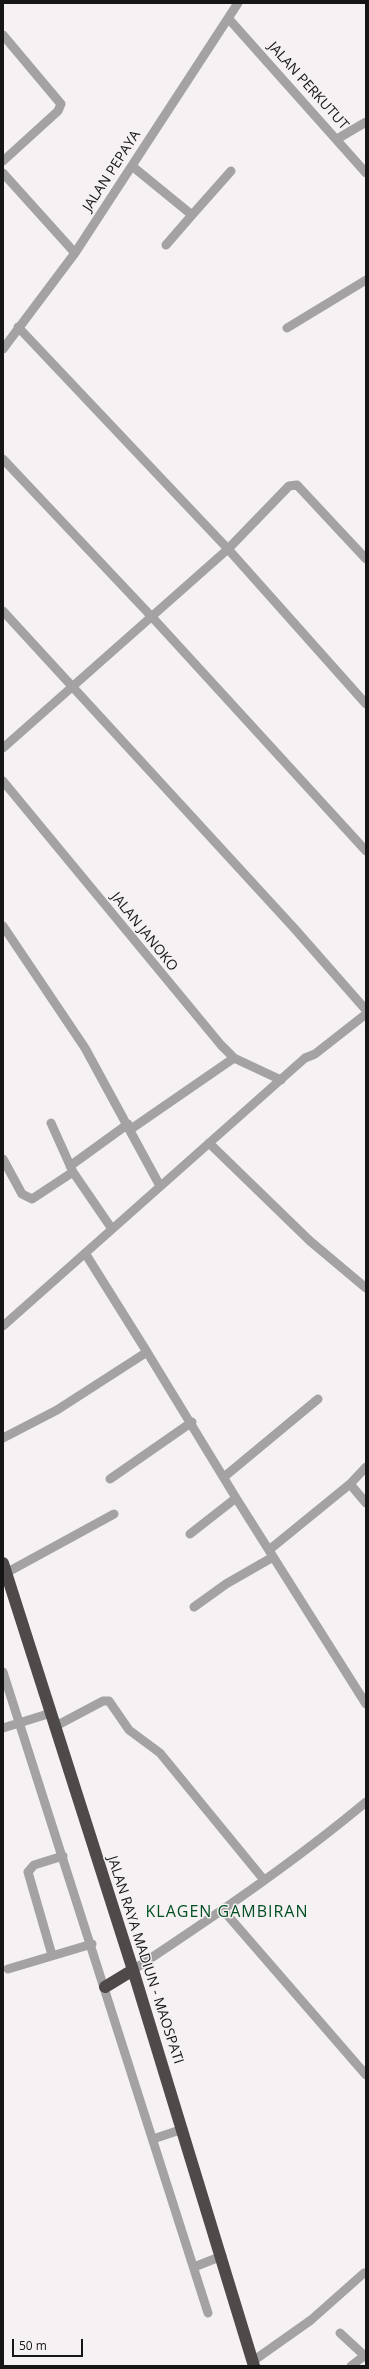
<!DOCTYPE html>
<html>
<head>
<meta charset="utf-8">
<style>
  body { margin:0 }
  #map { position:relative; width:369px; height:2369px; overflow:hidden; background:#f6f1f2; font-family:"Open Sans",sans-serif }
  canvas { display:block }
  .frame { position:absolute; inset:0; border:4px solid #171616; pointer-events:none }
  .scale { position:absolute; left:12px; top:2339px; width:71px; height:18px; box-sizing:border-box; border:2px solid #171616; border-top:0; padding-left:5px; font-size:12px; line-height:14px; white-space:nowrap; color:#171616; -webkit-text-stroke:3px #f6f1f2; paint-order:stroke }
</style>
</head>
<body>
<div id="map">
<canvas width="369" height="2369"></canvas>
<div class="frame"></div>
<div class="scale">50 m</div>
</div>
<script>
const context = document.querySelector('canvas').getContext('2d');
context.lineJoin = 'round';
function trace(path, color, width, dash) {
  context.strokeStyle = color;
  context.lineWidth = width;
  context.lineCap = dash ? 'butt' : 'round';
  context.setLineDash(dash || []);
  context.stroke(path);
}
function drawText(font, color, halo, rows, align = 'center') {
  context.font = font + ' "Open Sans",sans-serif';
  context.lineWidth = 3;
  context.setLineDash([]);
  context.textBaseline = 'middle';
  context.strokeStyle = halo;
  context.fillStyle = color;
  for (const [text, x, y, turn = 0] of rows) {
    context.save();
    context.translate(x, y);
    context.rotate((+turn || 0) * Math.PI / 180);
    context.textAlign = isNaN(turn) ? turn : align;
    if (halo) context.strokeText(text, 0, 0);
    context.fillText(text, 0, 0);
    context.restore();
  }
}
const street = new Path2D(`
  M228 18 366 173
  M3 35 61 104 58 111 3 161
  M337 139 366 122
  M132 166 192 215 231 171
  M3 173 75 253
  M166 245 192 215
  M18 327 228 549 366 704
  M287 328 366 280
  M3 349 75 253 238 3
  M3 459 152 617 366 851
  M3 611 294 928 366 1010
  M3 748 228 549 289 486 297 485 366 559
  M3 781 221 1045 234 1058 281 1080
  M3 926 85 1048 160 1186
  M131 1129 234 1058
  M209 1143 310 1241 366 1288
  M3 1159 22 1194 32 1199 73 1172 51 1123
  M70 1166 128 1124
  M73 1172 112 1229
  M85 1253 147 1352
  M3 1326 305 1058 315 1054 366 1014
  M3 1438 57 1410 147 1352 236 1498 366 1704
  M224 1477 318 1399
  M110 1479 192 1422
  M350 1484 366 1503
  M190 1534 236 1498
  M269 1550 350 1484 366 1467
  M6 1573 114 1514
  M194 1607 226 1584 273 1557
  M3 1672 208 2313
  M54 1727 103 1701H109L129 1730 160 1753 264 1880
  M3 1728 51 1713
  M223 1910 366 2075
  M52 1955 28 1872 34 1865 63 1856
  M8 1969 92 1944
  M133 1970C213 1917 293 1863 366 1802
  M153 2139 183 2129
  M194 2267 222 2256
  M340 2333 366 2357
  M253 2361 311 2320 364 2273H366
  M351 2366 364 2356`);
const highway = new Path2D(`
  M3 1563 133 1970 254 2366
  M105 1987 133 1970`);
const streetNames = [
  ["JALAN PERKUTUT",308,86,48],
  ["JALAN PEPAYA",112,171,-57],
  ["JALAN JANOKO",144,932,51],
  ["JALAN RAYA MADIUN - MAOSPATI",145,1960,72]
];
const quarterNames = [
  ["KLAGEN GAMBIRAN",227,1912]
];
trace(street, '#a4a2a2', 9);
trace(highway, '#4e4a4a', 12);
drawText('14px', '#171616', '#f6f1f2', streetNames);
context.letterSpacing = '1px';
drawText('16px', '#004f23', '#f6f1f2', quarterNames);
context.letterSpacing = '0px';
</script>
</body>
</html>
